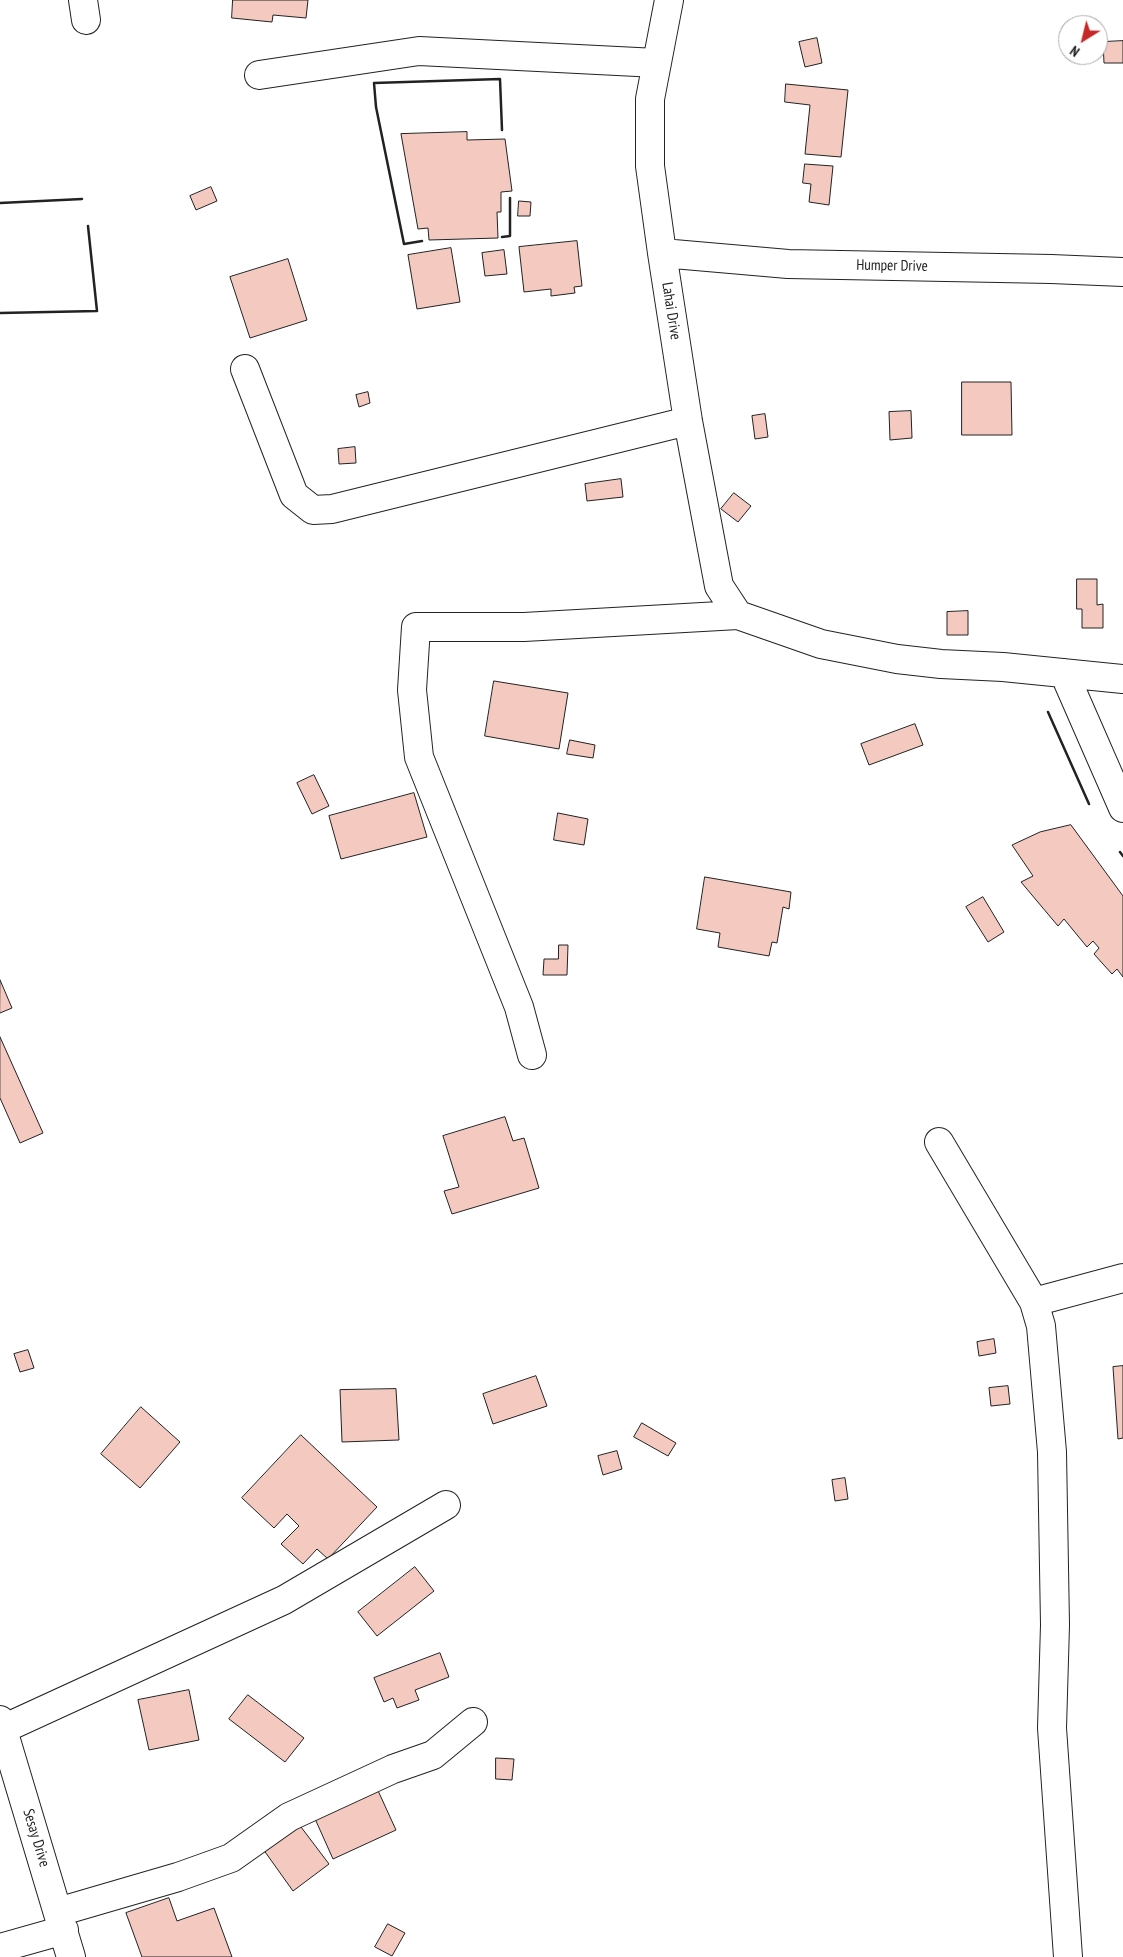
<!DOCTYPE html>
<html>
<head>
<meta charset="utf-8">
<style>
  body { margin:0 }
  #map { position:relative; width:1123px; height:1957px; overflow:hidden; background:#fff; font-family:"PT Sans Narrow",sans-serif }
  canvas { display:block }
  .north { position:absolute; left:1058px; top:15px; width:50px; height:50px; box-sizing:border-box; background:#fff; border:1px solid #a7a7a7; border-radius:50%; rotate:216deg; font-size:14px; font-weight:700; line-height:20px; text-align:center; color:#222 }
  .north::after { content:''; display:block; margin:auto; width:18px; height:22px; background:#c62828; clip-path:polygon(50% 0,100% 100%,50% 72%,0 100%) }
</style>
</head>
<body>
<div id="map">
<canvas width="1123" height="1957"></canvas>
<div class="north">N</div>
</div>
<script>
const context = document.querySelector('canvas').getContext('2d');
context.lineJoin = 'round';
function paint(path, color) {
  context.fillStyle = color;
  context.fill(path, 'evenodd');
}
function trace(path, color, width, dash) {
  context.strokeStyle = color;
  context.lineWidth = width;
  context.lineCap = dash ? 'butt' : 'round';
  context.setLineDash(dash || []);
  context.stroke(path);
}
function drawText(font, color, halo, rows, align = 'center') {
  context.font = font + ' "PT Sans Narrow",sans-serif';
  context.lineWidth = 4;
  context.setLineDash([]);
  context.textBaseline = 'middle';
  context.strokeStyle = halo;
  context.fillStyle = color;
  for (const [text, x, y, turn = 0] of rows) {
    context.save();
    context.translate(x, y);
    context.rotate((+turn || 0) * Math.PI / 180);
    context.textAlign = isNaN(turn) ? turn : align;
    if (halo) context.strokeText(text, 0, 0);
    context.fillText(text, 0, 0);
    context.restore();
  }
}
const building = new Path2D(`
  M233 0H308L306 18 273 15 272 22 232 18Z
  M817 38 822 63 805 67 799 42Z
  M1123 41V63H1104L1103 42Z
  M786 84 848 90 841 157 805 154 810 105 785 102Z
  M467 132V140L505 139 512 191 501 192V212H497L498 238 429 240 428 228 418 229 401 134Z
  M805 164 833 166 829 205 809 202 811 184 803 183Z
  M211 187 217 201 196 210 190 196Z
  M519 201 531 202 530 216H518Z
  M577 241 582 286 574 287 575 293 551 296V289L524 292 519 247Z
  M451 248 460 302 417 309 408 255Z
  M504 250 507 274 485 276 482 253Z
  M288 259 307 320 250 338 230 277Z
  M962 382H1011L1012 435H962Z
  M368 392 370 403 359 407 356 395Z
  M911 411 912 438 890 440 889 412Z
  M765 414 768 437 755 439 752 416Z
  M355 447 356 463 339 464 338 449Z
  M621 479 623 497 587 501 585 484Z
  M734 493 751 506 738 522 721 509Z
  M1077 579H1097V605L1103 604V628H1082V609H1077Z
  M968 611V635H947V612Z
  M494 681 568 693 559 749 485 736Z
  M915 724 923 745 869 765 861 744Z
  M570 740 595 745 593 758 567 754Z
  M314 775 329 806 312 814 297 783Z
  M414 793 427 837 341 859 329 816Z
  M558 813 588 819 584 845 554 840Z
  M1071 825 1123 896V977L1117 969 1112 974 1094 954 1099 948 1093 941 1087 947 1064 919 1058 926 1021 882 1033 876 1012 845 1040 832Z
  M705 877 791 892 789 909 783 907 777 943 772 942 769 956 718 947 720 933 697 929Z
  M983 897 1004 932 988 942 966 907Z
  M559 945H568L567 975H543L544 959H558Z
  M0 980 12 1008 0 1013Z
  M0 1037 43 1133 20 1143 0 1098Z
  M505 1117 513 1141 524 1138 539 1188 452 1214 444 1191 459 1187 443 1136Z
  M994 1339 996 1353 979 1356 977 1342Z
  M28 1350 34 1368 20 1372 14 1354Z
  M1123 1366V1438L1118 1439 1113 1367Z
  M536 1376 547 1406 493 1424 483 1394Z
  M1008 1386 1010 1404 991 1406 989 1388Z
  M396 1389 399 1440 342 1442 340 1390Z
  M141 1407 180 1442 140 1488 101 1454Z
  M642 1423 676 1443 668 1456 634 1437Z
  M301 1435 377 1507 328 1559 317 1549 303 1564 281 1544 299 1526 287 1514 274 1528 242 1498Z
  M617 1451 622 1469 603 1475 598 1456Z
  M845 1478 848 1499 835 1501 832 1480Z
  M415 1567 434 1591 377 1636 358 1612Z
  M440 1653 449 1677 415 1690 419 1700 397 1708 393 1698 384 1702 374 1678Z
  M189 1690 199 1740 149 1750 138 1700Z
  M248 1695 304 1738 285 1762 229 1719Z
  M496 1758 514 1759 512 1780 496 1779Z
  M375 1784 396 1830 333 1859 312 1812Z
  M298 1823 329 1864 293 1891 263 1849Z
  M169 1898 177 1921 214 1908 232 1957H142L126 1913Z
  M388 1924 405 1933 392 1956 375 1947Z`);
const street = new Path2D(`
  M83 0 86 20
  M669 0 650 99V166L662 253 688 421 719 586 738 615
  M259 75 419 51 657 63
  M662 253 788 264 1051 269 1123 272
  M245 369 294 495 313 510 332 509 688 421
  M1064 673 1123 808
  M532 1055 519 1007 419 757 412 690 416 627H524L738 615 821 644 897 659 941 664 1003 667 1123 679
  M939 1142 1034 1302
  M0 1720 71 1957
  M3 1729 284 1600 446 1505
  M58 1912 178 1877 231 1858 289 1817 393 1769 433 1755 473 1722
  M0 1948 64 1930
  M1068 1957 1052 1728 1055 1625 1052 1452 1041 1326 1034 1302 1123 1278`);
const wall = new Path2D(`
  M0 203 82 199
  M502 237 510 236V198
  M422 241 404 244 376 107 374 83 500 79 502 130
  M0 313 97 311 88 226
  M1048 712 1089 804
  M1120 852 1123 856`);
const streetNames = [
  ["Humper Drive",892,266,1],
  ["Lahai Drive",671,311,81],
  ["Sesay Drive",36,1838,73]
];
paint(building, '#f3c9c0');
trace(building, '#222', 1);
trace(street, '#222', 30);
trace(street, '#fff', 28);
trace(wall, '#222', 2.5);
drawText('15px', '#222', '#fff', streetNames);
</script>
</body>
</html>
